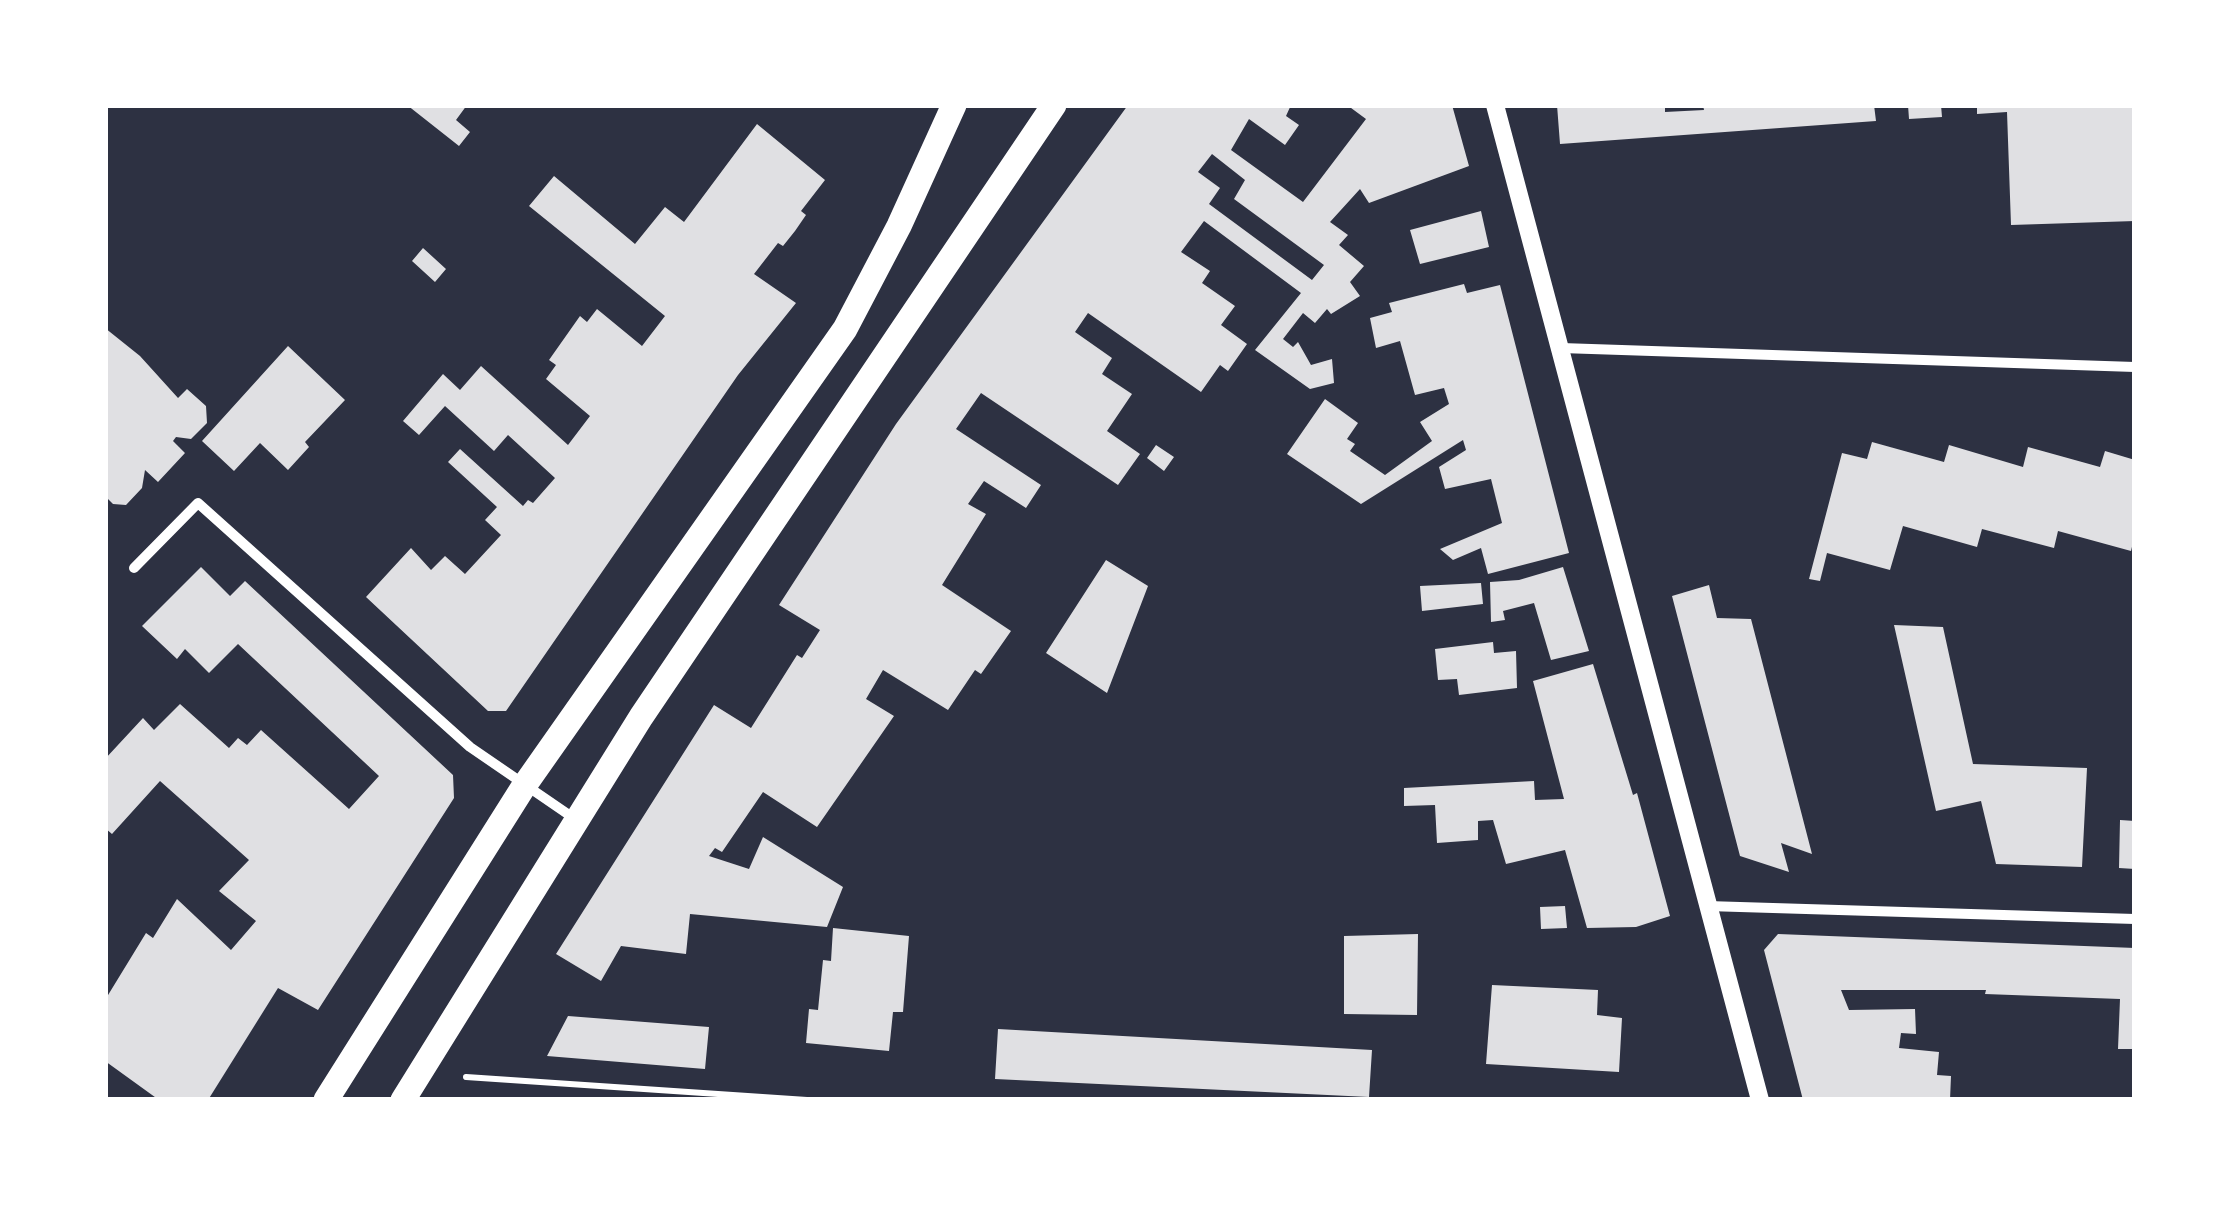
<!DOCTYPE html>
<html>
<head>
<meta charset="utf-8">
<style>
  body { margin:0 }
  #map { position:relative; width:2240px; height:1205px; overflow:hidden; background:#2d3142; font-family:Ubuntu,sans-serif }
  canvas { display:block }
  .frame { position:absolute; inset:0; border:108px solid #fff; pointer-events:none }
</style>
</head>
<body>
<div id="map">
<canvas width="2240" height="1205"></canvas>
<div class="frame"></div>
</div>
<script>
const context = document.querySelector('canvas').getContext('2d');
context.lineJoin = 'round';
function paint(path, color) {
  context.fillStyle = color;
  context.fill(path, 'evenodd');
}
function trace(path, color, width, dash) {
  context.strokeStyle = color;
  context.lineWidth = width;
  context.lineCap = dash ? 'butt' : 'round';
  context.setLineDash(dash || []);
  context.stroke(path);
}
const building = new Path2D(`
  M407 105H467L456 120 470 132 459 146Z
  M1128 105H1291L1286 116 1299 125 1285 145 1249 119 1231 150 1303 202 1366 119 1347 105H1452L1469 166 1369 203 1360 189 1330 222 1348 235 1339 245 1364 266 1350 282 1360 296 1331 314 1327 309 1315 323 1303 313 1283 339 1293 347 1298 342 1311 365 1332 359 1334 383 1310 389 1255 350 1301 293 1204 221 1181 252 1210 271 1202 283 1235 306 1221 325 1247 344 1228 371 1220 365 1201 392 1088 313 1075 332 1112 358 1102 374 1132 394 1107 431 1140 454 1118 485 981 393 956 429 1041 485 1026 508 984 481 968 504 986 514 942 585 1011 631 981 674 975 670 948 710 883 670 866 699 894 716 817 827 763 792 722 852 715 848 709 856 749 869 763 837 843 887 827 927 690 914 686 954 621 946 601 981 556 954 714 705 751 728 797 655 802 658 820 630 779 605 896 424ZM1212 154 1245 180 1234 199 1324 265 1312 280 1209 204 1220 188 1198 172Z
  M1557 105H1665V112L1704 110 1703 105H1874L1876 121 1560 144Z
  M1908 105H1941L1942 117 1909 119Z
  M1977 105H2135V221L2011 225 2007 112 1977 114Z
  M757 124 825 180 801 211 806 215 795 231 783 246 778 243 754 274 796 303 738 375 506 711H488L366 597 411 548 431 570 445 556 465 574 501 535 485 520 497 507 448 462 460 449 523 506 528 500 533 503 555 478 508 435 494 451 445 406 419 435 403 421 443 374 460 390 481 366 568 445 590 416 546 379 556 365 549 360 580 316 587 322 597 309 642 346 665 316 529 206 554 176 635 244 665 207 684 222Z
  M1481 211 1489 247 1420 264 1410 230Z
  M423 248 446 269 435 282 412 261Z
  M1464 284 1467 293 1500 285 1569 553 1488 574 1481 548 1453 560 1440 549 1502 523 1491 479 1445 489 1439 467 1466 450 1463 440 1361 504 1287 454 1325 399 1358 423 1347 439 1355 444 1350 451 1385 475 1432 441 1420 422 1449 404 1444 388 1415 395 1400 341 1376 348 1370 318 1392 312 1389 303Z
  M105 328 140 356 178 398 187 389 206 406 207 423 191 439 176 437 173 441 185 453 158 482 145 470 142 488 126 505 113 504 105 496Z
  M288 346 345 400 305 442 309 447 288 470 260 443 234 471 202 441Z
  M1872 442 1944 462 1949 445 2023 467 2028 447 2100 467 2105 451 2135 460V534L2131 551 2058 531 2054 548 1982 529 1977 547 1903 526 1890 570 1827 553 1820 581 1809 579 1842 453 1867 459Z
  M1156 445 1174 457 1164 471 1147 458Z
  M1106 560 1148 586 1107 693 1046 653Z
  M201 567 230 596 245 581 453 775 454 798 318 1010 278 988 208 1100H159L105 1061V1000L146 933 153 938 177 899 231 950 256 921 219 891 249 860 160 781 112 834 105 828V759L143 718 154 730 180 704 229 748 238 738 247 745 261 730 349 809 379 776 238 644 209 673 185 649 177 659 142 626Z
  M1563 567 1589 651 1551 660 1534 603 1503 611 1505 620 1491 622 1490 582 1519 580Z
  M1481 583 1483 604 1422 611 1420 586Z
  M1709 585 1717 618 1751 619 1812 854 1781 843 1789 872 1740 856 1672 596Z
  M1894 625 1943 627 1973 764 2087 768 2082 867 1996 864 1981 801 1936 811Z
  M1493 642 1494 653 1516 651 1517 688 1459 695 1457 679 1438 680 1435 649Z
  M1593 664 1633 795 1637 793 1670 916 1636 927 1587 928 1565 850 1506 864 1493 820 1478 821V840L1437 843 1435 805 1404 806V788L1534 781 1535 800 1564 799 1533 681Z
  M2120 820 2135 821V869L2119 868Z
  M1565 906 1567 928 1541 929 1540 907Z
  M833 928 909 936 903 1012H893L889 1051 806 1043 809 1009 818 1010 823 960 831 961Z
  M1418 934 1417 1015 1344 1014V936Z
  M1778 934 2135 948V1049H2118L2120 999 1985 994 1986 990H1841L1849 1010 1915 1009 1916 1034 1901 1033 1899 1048 1939 1052 1937 1075 1951 1076 1950 1100H1803L1764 950Z
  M1492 985 1598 990 1597 1015 1622 1018 1619 1072 1486 1064Z
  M568 1016 709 1027 705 1069 547 1056Z
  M998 1029 1372 1050 1369 1097 995 1079Z`);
const path = new Path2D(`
  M466 1077 807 1100`);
const minor = new Path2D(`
  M1561 348 2135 367
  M134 568 198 503 470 747 575 819
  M1707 906 2135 919`);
const tertiary = new Path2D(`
  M1495 105 1760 1100`);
const primary = new Path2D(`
  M326 1100 524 786 845 329 899 226 954 105
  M403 1100 641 717 1054 105`);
paint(building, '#e0e0e3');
trace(path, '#fff', 6);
trace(minor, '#fff', 10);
trace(tertiary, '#fff', 18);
trace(primary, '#fff', 25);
</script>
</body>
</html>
